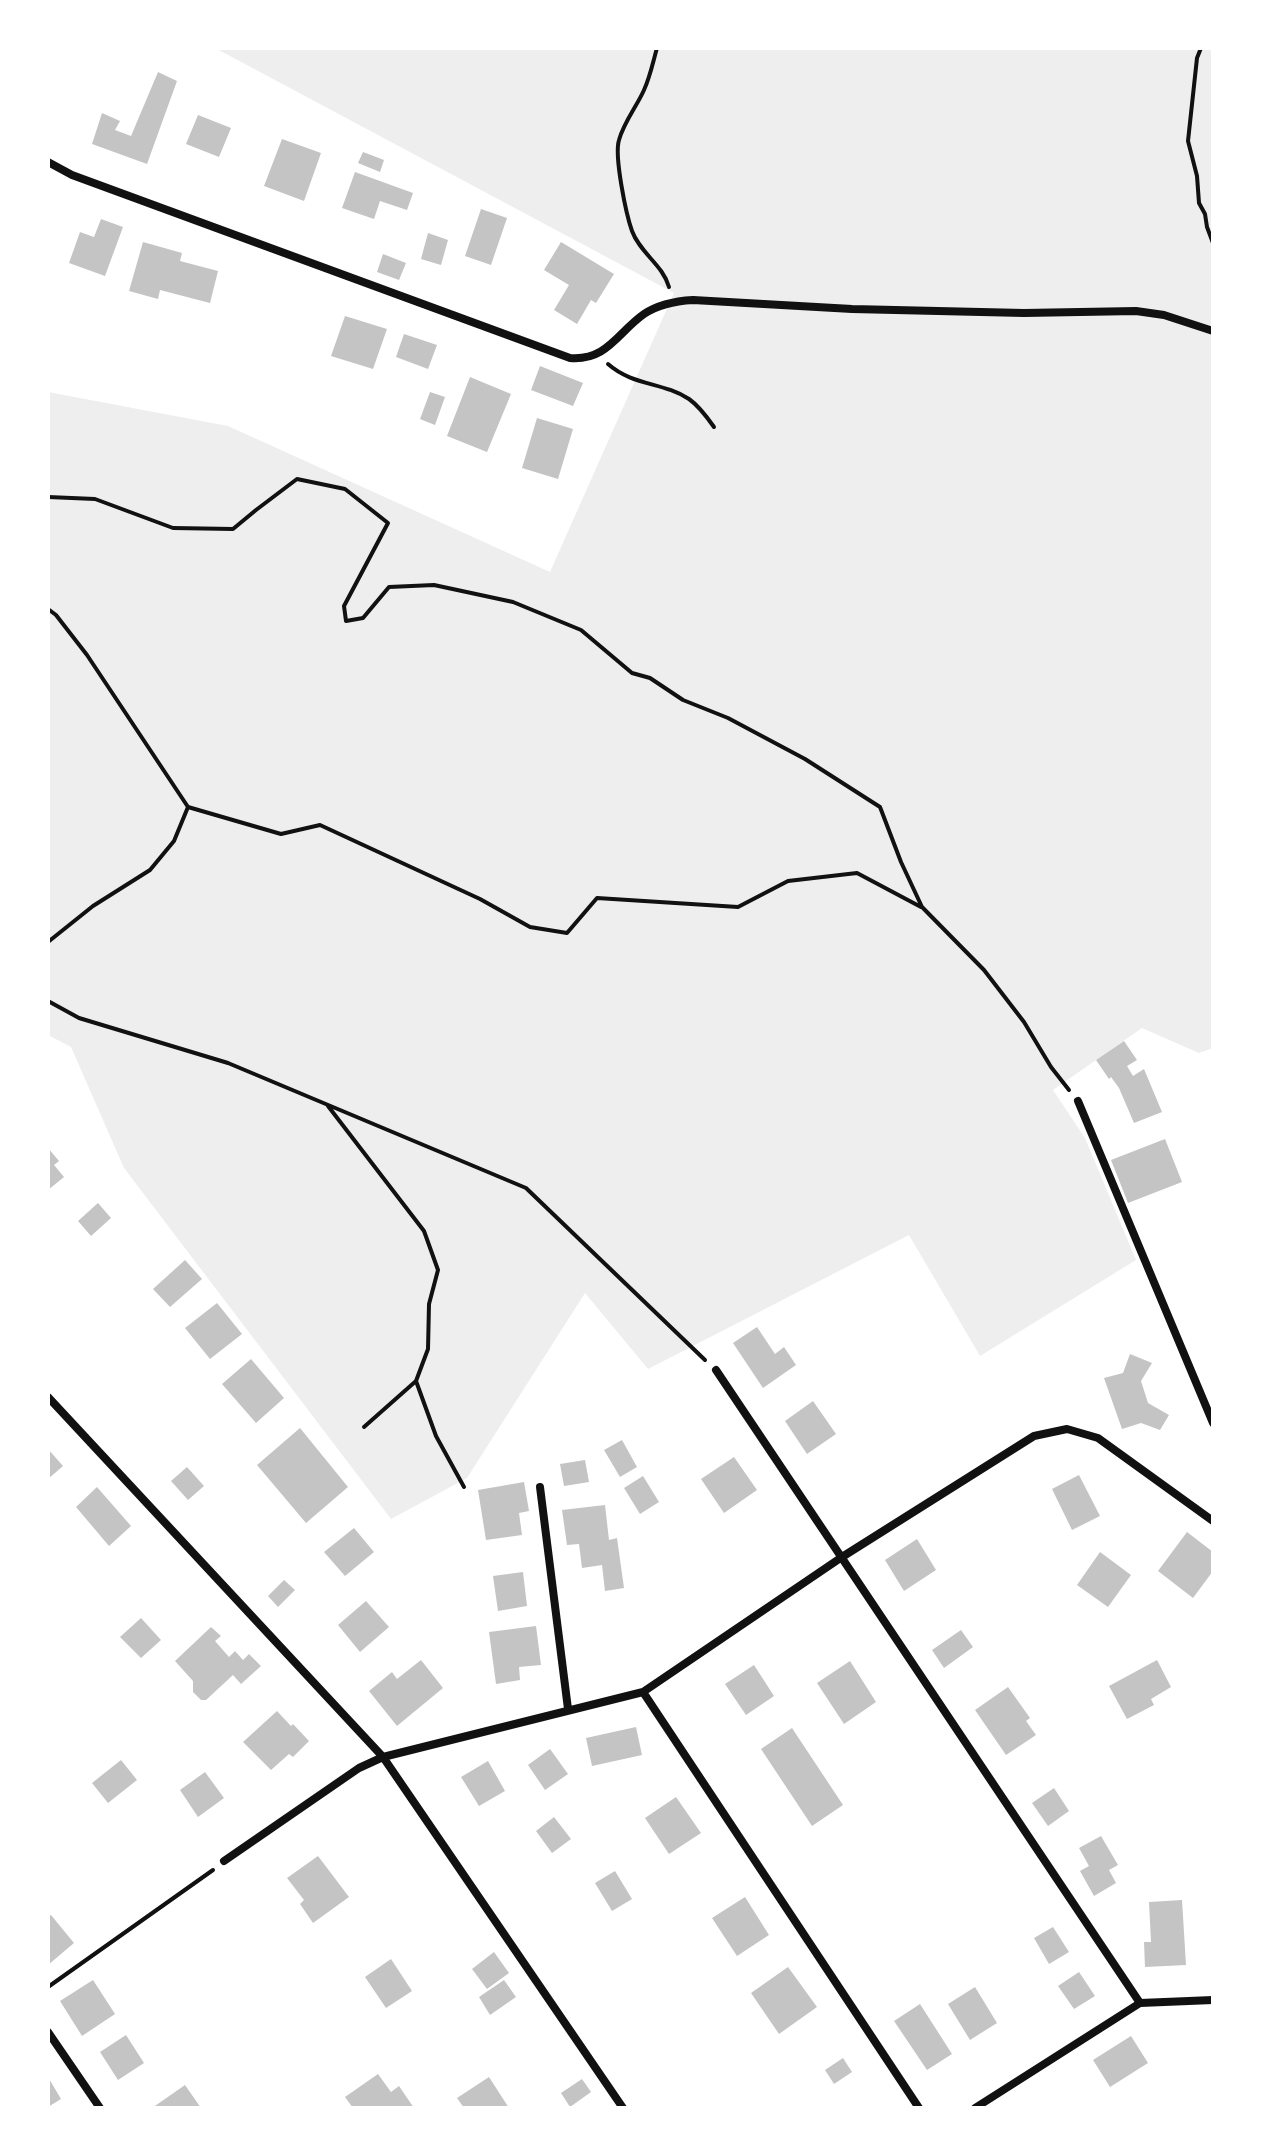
<!DOCTYPE html>
<html>
<head>
<meta charset="utf-8">
<style>
  body { margin:0 }
  #map { position:relative; width:1261px; height:2156px; overflow:hidden; background:#fff; font-family:"Roboto Condensed",sans-serif }
  canvas { display:block }
  .frame { position:absolute; inset:0; border:50px solid #fff; pointer-events:none }
</style>
</head>
<body>
<div id="map">
<canvas width="1261" height="2156"></canvas>
<div class="frame"></div>
</div>
<script>
const context = document.querySelector('canvas').getContext('2d');
context.lineJoin = 'round';
function paint(path, color) {
  context.fillStyle = color;
  context.fill(path, 'evenodd');
}
function trace(path, color, width, dash) {
  context.strokeStyle = color;
  context.lineWidth = width;
  context.lineCap = dash ? 'butt' : 'round';
  context.setLineDash(dash || []);
  context.stroke(path);
}
const green = new Path2D(`
  M215 48H1213V1048L1199 1053 1142 1028 1053 1090 1085 1138 1136 1260 980 1356 909 1235 648 1369 585 1293 467 1478 391 1519 124 1168 71 1047 48 1035V392L228 426 550 572 674 293Z`);
const building = new Path2D(`
  M158 72 177 81 147 164 92 144 102 113 120 121 115 130 131 136Z
  M198 115 231 128 219 157 186 144Z
  M282 139 321 153 304 201 264 186Z
  M363 152 384 160 380 172 358 163Z
  M355 172 413 193 407 210 380 201 374 219 342 208Z
  M481 209 507 218 491 265 465 256Z
  M101 219 123 227 105 276 69 263 80 232 94 237Z
  M428 233 448 240 441 265 421 259Z
  M143 242 182 253 180 261 218 271 210 303 160 290 158 299 129 291Z
  M561 242 614 274 596 303 591 300 577 324 554 310 569 285 544 270Z
  M383 254 406 263 399 280 377 272Z
  M345 316 387 329 373 369 331 356Z
  M404 334 437 345 428 369 396 357Z
  M540 366 583 383 573 406 531 390Z
  M470 377 511 394 487 452 447 436Z
  M430 392 445 397 435 425 420 419Z
  M537 418 573 429 558 479 522 468Z
  M1124 1041 1137 1060 1127 1066 1133 1076 1144 1069 1162 1112 1134 1123 1119 1088 1111 1077 1109 1079 1096 1060Z
  M1165 1139 1182 1182 1128 1203 1111 1160Z
  M48 1148 59 1161 54 1165 64 1177 48 1190Z
  M98 1203 111 1218 91 1236 78 1221Z
  M185 1260 202 1279 170 1307 153 1289Z
  M217 1303 242 1334 210 1359 185 1328Z
  M757 1327 775 1354 784 1347 796 1365 763 1388 733 1343Z
  M1130 1354 1152 1363 1141 1381 1148 1403 1169 1415 1160 1430 1141 1423 1122 1429 1104 1378 1123 1373Z
  M251 1359 284 1398 256 1423 222 1384Z
  M813 1401 836 1434 807 1454 785 1421Z
  M300 1428 348 1487 306 1523 257 1465Z
  M622 1440 637 1467 620 1477 604 1450Z
  M48 1449 63 1466 48 1479Z
  M734 1457 757 1490 724 1513 701 1479Z
  M585 1460 589 1482 564 1486 560 1464Z
  M187 1467 204 1486 188 1500 171 1481Z
  M1079 1475 1100 1516 1072 1530 1052 1489Z
  M643 1476 659 1502 640 1514 624 1488Z
  M524 1482 529 1511 519 1513 522 1535 486 1540 478 1490Z
  M97 1487 131 1526 109 1546 76 1507Z
  M605 1505 609 1540 617 1538 624 1588 605 1591 602 1565 582 1568 579 1544 567 1545 562 1510Z
  M354 1528 374 1552 345 1576 324 1552Z
  M1187 1532 1213 1552V1571L1193 1598 1158 1571Z
  M917 1539 936 1570 904 1591 885 1560Z
  M1100 1552 1131 1575 1108 1607 1077 1585Z
  M523 1572 527 1606 498 1611 493 1576Z
  M284 1580 295 1590 278 1607 268 1596Z
  M366 1601 389 1627 360 1652 338 1625Z
  M141 1618 161 1640 141 1658 120 1637Z
  M536 1626 541 1665 519 1667 520 1680 496 1684 489 1632Z
  M211 1627 221 1636 215 1641 229 1657 235 1651 243 1660 249 1654 261 1666 241 1684 233 1675 206 1700H201L193 1692V1681L175 1661Z
  M961 1630 973 1647 944 1668 932 1650Z
  M421 1660 443 1688 397 1726 369 1691 392 1672 397 1679Z
  M1157 1660 1171 1687 1151 1699 1154 1705 1127 1719 1109 1686Z
  M850 1661 876 1702 844 1724 817 1683Z
  M754 1665 774 1696 746 1715 725 1684Z
  M1008 1687 1030 1718 1026 1721 1036 1735 1006 1755 975 1710Z
  M277 1711 291 1726 293 1724 309 1741 293 1757 289 1754 271 1770 243 1742Z
  M636 1727 642 1755 592 1766 586 1738Z
  M792 1728 843 1805 812 1826 761 1749Z
  M550 1749 568 1774 545 1790 528 1765Z
  M121 1760 137 1780 108 1803 92 1783Z
  M488 1761 505 1791 479 1806 461 1777Z
  M205 1772 224 1798 198 1817 180 1790Z
  M1054 1788 1069 1811 1048 1826 1032 1803Z
  M676 1797 701 1833 669 1854 645 1818Z
  M554 1817 571 1839 552 1853 536 1831Z
  M1101 1836 1118 1865 1109 1870 1116 1883 1094 1896 1080 1871 1089 1866 1079 1848Z
  M318 1856 349 1897 313 1923 300 1904 304 1900 287 1878Z
  M615 1871 632 1899 612 1911 595 1883Z
  M745 1897 769 1935 737 1956 712 1918Z
  M1182 1900 1186 1965 1145 1967 1144 1942H1151L1149 1902Z
  M51 1915 74 1943 48 1965V1917Z
  M1053 1927 1069 1952 1049 1964 1034 1938Z
  M494 1952 509 1973 487 1989 472 1969Z
  M391 1959 412 1991 386 2008 365 1977Z
  M788 1967 817 2007 779 2034 751 1993Z
  M1079 1972 1095 1996 1074 2009 1058 1986Z
  M93 1980 115 2014 82 2036 60 2001Z
  M504 1980 516 1997 490 2015 479 1997Z
  M975 1987 997 2023 970 2040 948 2004Z
  M920 2004 952 2054 927 2070 894 2021Z
  M126 2035 144 2063 118 2080 100 2052Z
  M1131 2036 1148 2063 1110 2087 1093 2060Z
  M843 2058 852 2072 834 2084 825 2070Z
  M378 2074 391 2092 399 2086 414 2108H353L345 2097Z
  M48 2077 61 2099 48 2107Z
  M489 2077 509 2108H464L457 2098Z
  M582 2079 591 2092 570 2107 561 2093Z
  M185 2085 201 2108H152Z`);
const path = new Path2D(`
  M657 48C653 62 650 77 644 90 637 106 624 122 619 140 614 156 626 214 632 231 640 253 663 265 669 287
  M1201 48 1197 58 1188 141 1197 176 1199 203 1205 214 1207 227 1213 243
  M608 364C633 386 663 382 689 399 699 406 707 417 714 427
  M48 497 95 499 173 528 233 529 256 510 297 479 345 489 388 523 344 606 346 621 363 618 389 587 434 585 513 602 581 630 632 673 650 678 683 700 728 718 805 759 880 807 901 862 922 907 984 970 1024 1022 1051 1067 1069 1090
  M48 609 56 615 87 655 188 807 174 841 150 870 93 906 48 942
  M188 807 281 834 320 825 480 899 530 927 567 933 597 898 738 907 788 881 857 873 921 907
  M48 1001 79 1018 228 1063 526 1188 705 1360
  M328 1106 424 1231 438 1270 429 1304 428 1349 416 1381 364 1427
  M416 1381 436 1436 464 1487
  M48 1987 213 1870`);
const minor = new Path2D(`
  M48 162 72 175 570 358C607 361 618 332 644 314 659 304 675 301 693 300L852 309 1024 313 1136 311 1164 315 1213 331
  M1078 1101 1213 1423
  M716 1370 1140 2003
  M48 1397 383 1757 623 2108
  M540 1487 568 1709
  M643 1692 919 2108
  M224 1861 359 1768 383 1757 643 1692 842 1557 1034 1436 1067 1429 1098 1438 1213 1521
  M48 2032 100 2108
  M975 2108 1140 2003 1213 2000`);
paint(green, '#eee');
paint(building, '#c4c4c4');
trace(path, '#111', 4);
trace(minor, '#111', 8);
</script>
</body>
</html>
